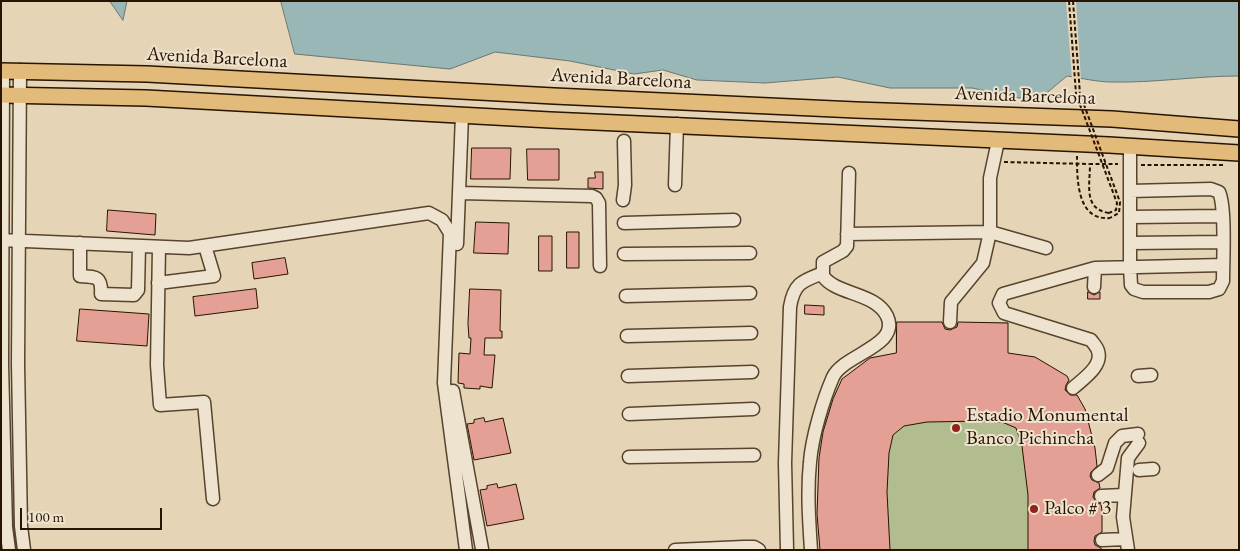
<!DOCTYPE html>
<html>
<head>
<meta charset="utf-8">
<style>
  body { margin:0 }
  #map { position:relative; width:1240px; height:551px; overflow:hidden; background:#e5d4b5; font-family:"EB Garamond",serif }
  canvas { display:block }
  .frame { position:absolute; inset:0; border:2px solid #281401; pointer-events:none }
  .scale { position:absolute; left:20px; top:508px; width:142px; height:22px; box-sizing:border-box; border:2px solid #281401; border-top:0; padding-left:6px; font-size:15px; line-height:18px; white-space:nowrap; color:#281401; -webkit-text-stroke:4px #eee3cf; paint-order:stroke }
</style>
</head>
<body>
<div id="map">
<canvas width="1240" height="551"></canvas>
<div class="frame"></div>
<div class="scale">100 m</div>
</div>
<script>
const context = document.querySelector('canvas').getContext('2d');
context.lineJoin = 'round';
function paint(path, color) {
  context.fillStyle = color;
  context.fill(path, 'evenodd');
}
function trace(path, color, width, dash) {
  context.strokeStyle = color;
  context.lineWidth = width;
  context.lineCap = dash ? 'butt' : 'round';
  context.setLineDash(dash || []);
  context.stroke(path);
}
function drawText(font, color, halo, rows, align = 'center') {
  context.font = font + ' "EB Garamond",serif';
  context.lineWidth = 4;
  context.setLineDash([]);
  context.textBaseline = 'middle';
  context.strokeStyle = halo;
  context.fillStyle = color;
  for (const [text, x, y, turn = 0] of rows) {
    context.save();
    context.translate(x, y);
    context.rotate((+turn || 0) * Math.PI / 180);
    context.textAlign = isNaN(turn) ? turn : align;
    if (halo) context.strokeText(text, 0, 0);
    context.fillText(text, 0, 0);
    context.restore();
  }
}
const green = new Path2D(`
  M895 322H1008V353L1035 357 1067 376 1085 409 1095 448 1102 511 1101 550H820L817 514 819 449 827 409 842 379 870 358 896 353Z`);
const water = new Path2D(`
  M110 1H127L123 20Z
  M281 1H1239V76C1196 76 1154 83 1112 82 1097 82 1081 78 1067 76L1043 96 1019 98 972 88H890L838 77 765 83 697 80 663 70 634 74 570 61 495 52 450 69 295 54Z`);
const pier = new Path2D(`
  M1066 1H1076L1081 80 1072 79Z`);
const building = new Path2D(`
  M472 148H511L510 179H471Z
  M527 149H559V180H528Z
  M595 172H603V189L588 188V178H595Z
  M108 210 156 214 155 235 107 231Z
  M476 222 509 223 508 254 474 253Z
  M567 232H579V268H567Z
  M539 236H552V271H539Z
  M285 258 288 274 254 279 252 263Z
  M256 289 258 308 195 316 193 297Z
  M470 289 501 290 500 331H502V338H485L484 355H495L492 388 480 386V389L464 388V384L458 383 459 353 470 354 471 338H469L468 324Z
  M1088 292 1094 295 1100 292V299H1088Z
  M805 305 824 306V315L805 314Z
  M80 309 149 314 147 346 77 341Z
  M897 322H942L945 329 950 330 957 327 958 322 1008 323V353L1035 357 1067 376 1069 380 1066 385 1065 390 1070 395H1077L1085 409 1095 448 1097 466 1091 472 1090 476 1092 480 1099 483 1100 488 1094 492 1093 497 1097 503 1101 504 1102 511V532L1095 536 1094 541 1095 545 1101 548V550H1028V495L1022 446 1016 428 1002 422 982 421 927 422 904 426 893 435 889 453 887 492 890 550H820L817 514 819 458 823 432 833 399 842 379 870 358 896 353Z
  M484 418 485 422 503 418 511 453 474 460 467 424 474 423V420Z
  M497 484 498 488 516 484 524 519 487 526 480 490 487 489V486Z`);
const path = new Path2D(`
  M1077 156C1077 180 1077 221 1110 218
  M1004 162 1089 164
  M1141 165H1225
  M1109 213C1083 209 1090 185 1090 164H1118`);
const minor = new Path2D(`
  M20 70 18 364 21 526 24 550
  M3 71 2 364 6 527 9 550
  M1130 146V266L1131 285 1134 289 1143 292H1209L1219 289 1223 281C1223 261 1226 207 1219 192L1211 189 1130 191
  M675 185 677 124
  M460 193 592 196 596 198 599 203 600 266
  M623 200 625 185 624 141
  M1130 217 1222 216
  M624 223 734 220
  M847 234 990 232V178L998 141
  M2 240 189 248 429 213 442 220 450 233 444 383 466 550
  M80 243V276C96 277 102 276 101 294L134 295 138 290 139 246
  M1130 243 1223 242
  M457 244 462 115
  M159 247 157 365 160 405 204 402 213 499
  M624 254 750 253
  M158 283 214 276 205 246
  M1094 287 1095 268
  M626 296 750 293
  M950 322 951 302 983 263 990 232 1046 248
  M627 336 751 333
  M628 376 752 372
  M1138 376 1151 375
  M1073 388C1083 379 1103 366 1098 351 1097 347 1093 343 1091 340L1004 313 999 303 1003 294 1095 268 1223 265
  M453 391 482 549
  M629 414 753 409
  M629 457 754 455
  M1139 470 1153 469
  M1098 475 1107 468 1115 443 1122 436 1138 434
  M1101 496 1124 495
  M1102 540 1126 539
  M675 550 744 547H754L759 550
  M787 550 785 463 790 307C794 283 802 281 823 273
  M811 550C809 520 807 491 810 462 812 437 823 400 833 377 844 354 901 346 887 316 875 292 836 295 823 276V262L843 251 847 246 849 173
  M1128 550 1123 517 1128 458 1139 443`);
const major = new Path2D(`
  M1 71 147 74 554 96 856 110 1112 119 1239 129
  M1 95 146 98 550 120 1109 145 1239 153`);
const pathBridge = new Path2D(`
  M1069 1 1076 94 1117 203 1116 210 1109 213
  M1073 1 1080 94 1120 202 1119 213 1110 218`);
const markers = [
  [956,428,5,"#8f2418"],
  [1034,509,5,"#8f2418"]
];
const streetNames = [
  ["Avenida Barcelona",217,58,3],
  ["Avenida Barcelona",621,79,3],
  ["Avenida Barcelona",1025,96,2]
];
const poiNames = [
  ["Estadio Monumental",966,416],
  ["Banco Pichincha",966,439],
  ["Palco # 3",1044,509]
];
paint(green, '#b2bd8f');
paint(water, '#98b7b6');
trace(water, '#6b766e', 1);
paint(pier, '#e5d4b5');
paint(building, '#e4a095');
trace(building, '#281401', 1);
trace(minor, '#57442e', 15);
trace(major, '#281401', 18);
trace(path, '#281401', 2, [4, 2.5]);
trace(minor, '#eee3cf', 12);
trace(major, '#e2ba7a', 15);
trace(pathBridge, '#281401', 2, [4, 2.5]);
for (const [x, y, r, color] of markers) {
  const dot = new Path2D();
  dot.arc(x, y, r, 0, 2 * Math.PI);
  context.fillStyle = color;
  context.fill(dot);
  trace(dot, '#eee3cf', 2);
}
drawText('20px', '#281401', '#eee3cf', streetNames);
drawText('20px', '#281401', '#eee3cf', poiNames, 'left');
</script>
</body>
</html>
